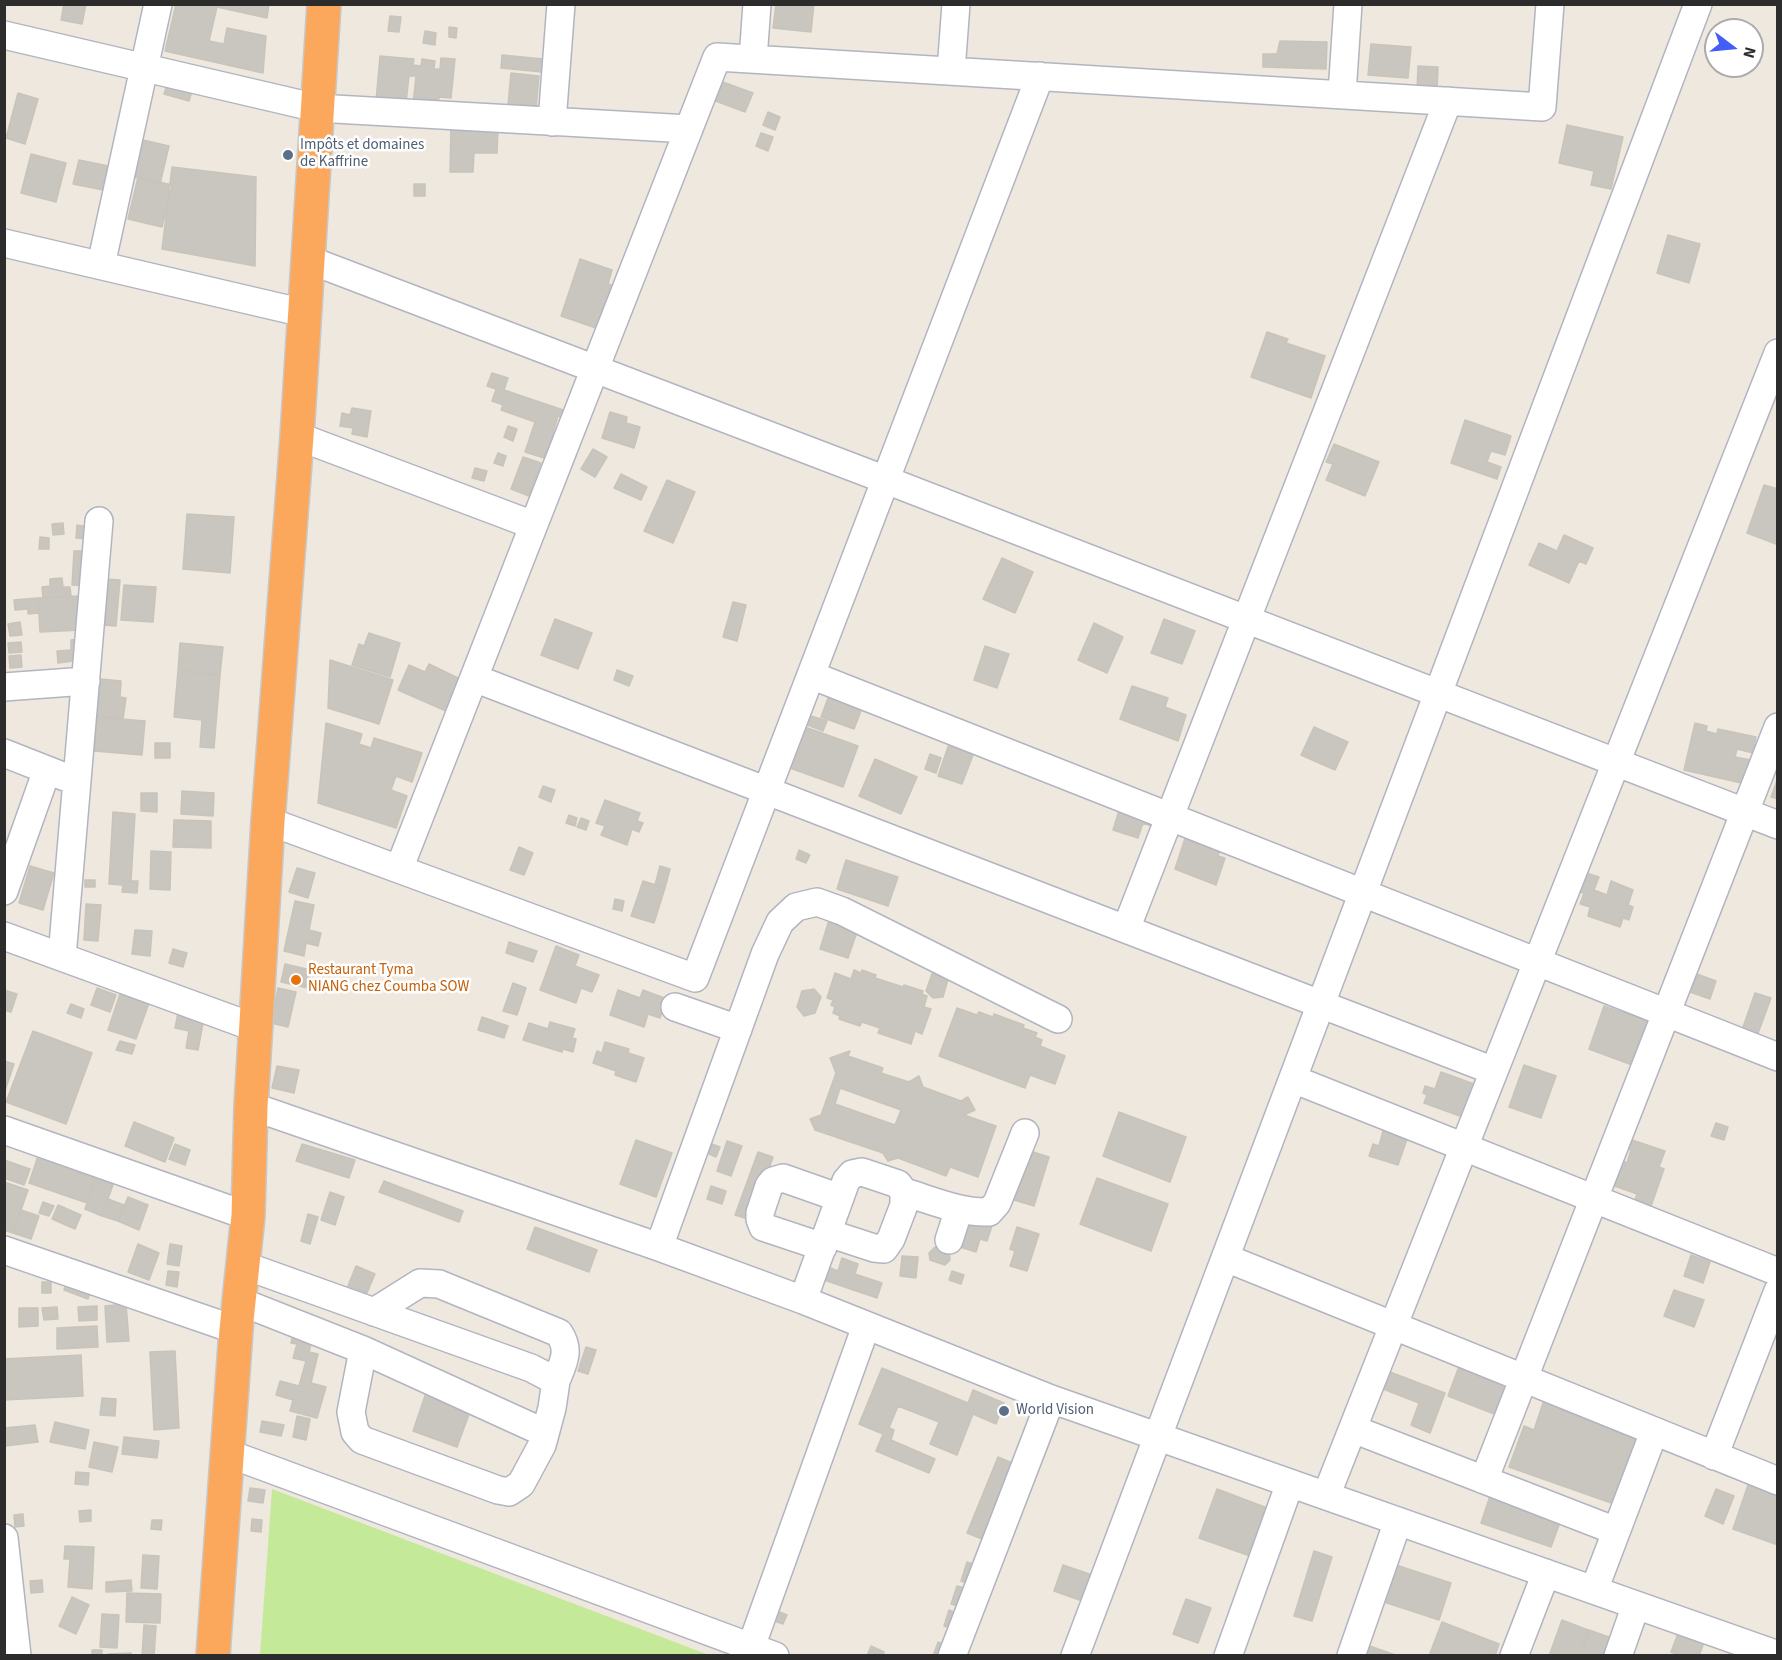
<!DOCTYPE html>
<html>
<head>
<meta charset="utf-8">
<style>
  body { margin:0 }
  #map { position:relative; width:1782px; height:1660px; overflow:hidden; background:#eee8df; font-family:"Source Sans 3",sans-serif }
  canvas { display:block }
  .frame { position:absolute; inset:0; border:6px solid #2c2c2c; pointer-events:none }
  .north { position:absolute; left:1704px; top:18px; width:60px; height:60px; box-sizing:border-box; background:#fff; border:2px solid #ababab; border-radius:50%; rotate:106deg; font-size:16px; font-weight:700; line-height:24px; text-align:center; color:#2c2c2c }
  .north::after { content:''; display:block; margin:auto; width:21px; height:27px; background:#435df7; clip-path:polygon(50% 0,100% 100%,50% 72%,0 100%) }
</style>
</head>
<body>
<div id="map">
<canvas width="1782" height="1660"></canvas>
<div class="frame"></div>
<div class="north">N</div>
</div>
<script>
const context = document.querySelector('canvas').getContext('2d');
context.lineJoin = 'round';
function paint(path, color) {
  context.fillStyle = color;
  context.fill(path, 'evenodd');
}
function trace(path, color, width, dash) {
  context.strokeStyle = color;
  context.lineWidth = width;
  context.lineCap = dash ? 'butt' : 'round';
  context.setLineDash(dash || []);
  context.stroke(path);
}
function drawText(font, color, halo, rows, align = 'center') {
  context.font = font + ' "Source Sans 3",sans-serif';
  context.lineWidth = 5;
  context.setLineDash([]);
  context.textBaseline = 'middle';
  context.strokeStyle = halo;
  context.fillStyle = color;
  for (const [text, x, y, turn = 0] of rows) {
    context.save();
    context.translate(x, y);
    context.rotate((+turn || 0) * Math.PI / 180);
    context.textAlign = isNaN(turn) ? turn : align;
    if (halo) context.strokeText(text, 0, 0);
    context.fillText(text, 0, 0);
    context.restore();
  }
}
const pitch = new Path2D(`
  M272 1489 709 1655H260Z`);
const building = new Path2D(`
  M64 4H86L82 24 61 20Z
  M176 4H269L267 18 217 7 209 41 224 44 227 28 266 36 263 73 165 51Z
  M776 4H814L811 32 773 28Z
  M390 16 401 17 399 32 388 31Z
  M449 27 457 28 456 38 449 37Z
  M425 31 436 33 435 45 423 43Z
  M1280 41 1327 42 1326 69 1263 67V54H1277Z
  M1371 44 1411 47 1408 78 1368 75Z
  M502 55 543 59 542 72 501 68Z
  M380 56 414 59 413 65 421 66 422 59 435 61 434 69H440L441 58 455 59 451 98 439 97 438 106 413 104 416 76H409L406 103 376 101Z
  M1418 66 1438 67 1437 91 1417 90Z
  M511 73 539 76 536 108 508 105Z
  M169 78 194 85 189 101 164 94Z
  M720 81 753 93 745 112 713 100Z
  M18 93 38 99 25 144 6 138Z
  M768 112 780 117 775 130 763 125Z
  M1567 125 1623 137 1611 189 1591 185 1594 171 1559 163Z
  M451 126 498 128 497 153H474L473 172H450Z
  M761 133 773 137 768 151 756 146Z
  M143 140 169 146 160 184 138 177 135 178Z
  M31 154 66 163 56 202 21 193Z
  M79 160 113 167 108 191 73 184Z
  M172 167 256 177 255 266 162 249Z
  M138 177 172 185 162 227 128 219Z
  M414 184H425V196H414Z
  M1668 235 1700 244 1689 283 1657 273Z
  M580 259 612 270 608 284 618 287 608 314 602 312 596 328 561 316Z
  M1267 332 1288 339 1286 343 1325 356 1311 398 1251 377Z
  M492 373 508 378 504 390 569 412 567 419 558 416 552 436 556 437 552 448 548 447 544 458 525 452 535 422 501 410 503 405 492 401 496 389 487 386Z
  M352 408 371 411 367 437 352 434 353 428 340 426 342 413 350 415Z
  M610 412 627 417 626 423 640 427 634 448 602 438Z
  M1465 420 1511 436 1505 455 1491 451 1487 462 1501 467 1497 479 1451 463Z
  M508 426 517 429 513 441 504 437Z
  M1334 444 1379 462 1365 496 1326 480 1333 464 1326 462Z
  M593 449 607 457 595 477 581 469Z
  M498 453 506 456 503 466 494 463Z
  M523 457 541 463 529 496 511 489Z
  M475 468 487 471 484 481 472 478Z
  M621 474 647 487 641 500 614 488Z
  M667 480 695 492 673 543 644 531Z
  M1764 485 1778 489V539L1776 544 1747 533Z
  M187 514 234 517 230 573 183 569Z
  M63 523 64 534 53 535 52 524Z
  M77 525 89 527 88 539 76 538Z
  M1564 535 1593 548 1586 564 1579 561 1569 583 1529 565 1539 543 1557 551Z
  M40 537 49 538V549H39Z
  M74 551H88L87 586 72 585Z
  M1002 558 1033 572 1015 613 983 599Z
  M62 578 63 587H70L71 596 43 598 42 587 50 586V579Z
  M106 579 120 580 116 626 102 625Z
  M124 585 156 587 153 622 121 620Z
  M80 596 82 630 40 632 38 598Z
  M38 598 39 613 28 614V609L15 610 14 600Z
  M733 602 746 605 737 641 723 637Z
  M555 619 592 633 578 669 541 655Z
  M1164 619 1195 631 1182 664 1151 653Z
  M20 622 22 635 10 636 8 624Z
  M1094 623 1123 637 1107 673 1078 660Z
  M369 633 400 643 390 677 352 665 359 644 364 646Z
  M78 639 80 653 72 654 73 661 58 663 57 651 71 650V640Z
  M21 642 22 652 9 653 8 643Z
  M180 643 223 647 220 675 178 671Z
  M985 646 1009 654 997 688 974 680Z
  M21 655 22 667 10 668 9 656Z
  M330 660 393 680 379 724 328 708Z
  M429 664 460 679 446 711 398 690 409 665 425 672Z
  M617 670 633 676 629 686 614 680Z
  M178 671 220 675 214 748 200 747 202 720 174 717Z
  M100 679 121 681 120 697 126 698 123 719 97 717Z
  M1132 686 1168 698 1165 707 1186 715 1178 741 1120 719Z
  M831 690 864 703 854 729 821 717Z
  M808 715 827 721 823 731 805 724Z
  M97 717 145 721 142 755 94 751Z
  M326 723 362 734 359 744 371 748 374 738 422 753 412 782 396 776 391 790 407 796 396 828 318 803Z
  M1695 723 1707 726 1706 731 1717 734 1718 729 1756 737 1753 753 1737 749 1735 757 1751 760 1746 784 1684 770Z
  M805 727 858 746 843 787 790 768Z
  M1314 727 1348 742 1335 770 1301 755Z
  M950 741 975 750 962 784 938 776Z
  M155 743H170V758H155Z
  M930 754 941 758 936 773 925 769Z
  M875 759 917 777 901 814 859 796Z
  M1778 778V799L1771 797Z
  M543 786 555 790 551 802 539 797Z
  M182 791 214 793 213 816 181 814Z
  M141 793H157V812L141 811Z
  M605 800 640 813 637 821 643 823 639 832 632 829 627 845 601 835 605 826 596 823Z
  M1121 804 1158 815 1154 827 1143 823 1138 838 1113 830Z
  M113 812 135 814 131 881H138L137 893 122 892 123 885 109 884Z
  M569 815 577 818 575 826 566 823Z
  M581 818 589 821 586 830 577 827Z
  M174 820 211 821V848L173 847Z
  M1189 826 1224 838 1218 856 1225 858 1216 885 1175 869Z
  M519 847 533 853 524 875 510 870Z
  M799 850 810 855 806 863 796 859Z
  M151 851 171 852 170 890 150 889Z
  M846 860 898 877 888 906 837 889Z
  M30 866 54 873 43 910 19 903Z
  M660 866 670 869 665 888 655 885Z
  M297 868 315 873 308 898 289 892Z
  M1586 873 1599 877 1594 890 1607 895 1611 881 1633 890 1628 905 1633 907 1629 920 1623 918 1620 927 1588 916 1590 907 1580 904 1584 893 1579 892Z
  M85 880H95V887H85Z
  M643 881 665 888 654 923 631 916Z
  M615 899 624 901 622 911 613 909Z
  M295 901 314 905 309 930 321 933 318 946 306 943 304 956 284 951Z
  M86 904 101 905 98 941 84 940Z
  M829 920 858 929 848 958 820 949Z
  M135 930 152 931 150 956 132 954Z
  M509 942 537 951 533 962 506 953Z
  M556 946 579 955 575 966 599 975 592 992 581 988 576 1003 540 990Z
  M173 949 187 953 183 967 169 963Z
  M285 964 311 970 308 988 281 982Z
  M854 970 861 973 862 970 876 975 875 978 903 987 904 985 923 991 922 994 927 996 924 1007 931 1009 922 1034 915 1031 911 1044 878 1033 880 1028 862 1022 860 1026 839 1019 840 1016 833 1013 835 1007 831 1005 833 1000 827 998 835 973 851 979Z
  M942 972 948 979 943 997 933 998 926 991 932 974Z
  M1697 974 1716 981 1710 999 1690 992Z
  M513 983 526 988 517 1015 503 1011Z
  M97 988 116 995 110 1012 91 1005Z
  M278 988 296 992 288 1027 271 1023Z
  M814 989 821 997 815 1013 804 1016 797 1007 802 991Z
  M4 990 17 994 11 1012 4 1010Z
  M618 990 640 998 643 990 667 999 660 1018 648 1014 644 1027 610 1015Z
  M1755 993 1771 998 1757 1036 1742 1030Z
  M120 994 149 1003 136 1039 108 1030Z
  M71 1004 84 1009 81 1018 67 1013Z
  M1604 1006 1647 1021 1632 1065 1589 1049Z
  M957 1008 977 1015 979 1012 993 1017 994 1014 1024 1025 1023 1028 1037 1033 1035 1037 1042 1040 1040 1046 1065 1056 1055 1084 1030 1075 1025 1088 939 1056Z
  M178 1013 204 1018 198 1050 186 1048 189 1031 175 1028Z
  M482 1017 508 1026 504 1038 478 1030Z
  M550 1022 575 1029 572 1038 576 1039 573 1052 563 1049 562 1052 523 1040 529 1023 548 1029Z
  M33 1031 92 1053 66 1124 6 1102Z
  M120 1041 135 1045 132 1054 116 1050Z
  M605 1042 629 1049 628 1053 644 1058 636 1082 615 1075 616 1071 593 1063 597 1051 602 1053Z
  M850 1051 848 1056 883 1068 881 1073 909 1082 919 1076 923 1087 961 1101 968 1097 975 1110 964 1115 996 1126 978 1177 950 1167 946 1176 898 1158 888 1161 883 1153 815 1130 810 1119 821 1115 836 1073 830 1058ZM840 1088 901 1110 895 1125 835 1104Z
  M4 1061 14 1064 4 1094Z
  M1524 1065 1556 1076 1541 1118 1509 1107Z
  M277 1066 299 1070 294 1093 272 1088Z
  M1441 1072 1474 1084 1465 1108 1468 1119 1424 1103 1427 1095 1423 1093 1425 1086 1435 1089Z
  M1119 1112 1186 1137 1170 1182 1103 1156Z
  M134 1122 174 1138 165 1162 125 1146Z
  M1716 1123 1728 1127 1724 1140 1711 1136Z
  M1383 1131 1407 1139 1398 1165 1369 1156 1373 1144 1379 1146Z
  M1629 1139 1665 1151 1659 1167 1664 1169 1649 1212 1633 1206 1637 1194 1612 1185 1621 1160 1627 1163 1631 1150 1625 1148Z
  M636 1140 672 1153 656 1197 620 1184Z
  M727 1141 742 1146 731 1176 717 1171Z
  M175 1144 190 1150 185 1165 169 1159Z
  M302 1144 355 1160 349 1178 296 1161Z
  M712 1144 720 1147 716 1157 709 1154Z
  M41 1147 99 1168 87 1203 29 1183Z
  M758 1152 773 1157 751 1220 735 1215Z
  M1033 1152 1049 1157 1034 1206 1011 1199 1022 1163 1029 1165Z
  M4 1160 30 1169 24 1185 4 1178Z
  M96 1176 114 1182 102 1216 85 1209Z
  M1097 1178 1168 1204 1151 1251 1080 1224Z
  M384 1181 463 1211 459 1222 379 1192Z
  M4 1182 28 1190 13 1233 4 1230Z
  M711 1186 726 1191 722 1204 707 1199Z
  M330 1192 344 1197 335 1225 321 1220Z
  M128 1197 148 1205 139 1230 118 1221Z
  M108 1199 124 1205 118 1221 102 1216Z
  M43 1202 54 1206 49 1216 39 1213Z
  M58 1205 81 1215 75 1229 52 1219Z
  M21 1210 39 1216 31 1239 13 1233Z
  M308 1214 318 1217 310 1244 301 1241Z
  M967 1218 992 1226 987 1241 980 1239 976 1252 957 1246Z
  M535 1227 597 1250 589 1272 527 1249Z
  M1017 1227 1039 1234 1027 1271 1010 1266 1015 1251 1010 1249Z
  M138 1244 159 1253 149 1280 128 1272Z
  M170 1244 182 1246 179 1266 167 1264Z
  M935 1247 949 1251 950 1260 945 1265 930 1260 929 1253Z
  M1691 1255 1710 1262 1703 1283 1684 1276Z
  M902 1256 918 1257 916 1278 900 1276Z
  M842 1258 858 1264 855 1274 882 1283 877 1298 824 1280 828 1267 838 1271Z
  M356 1266 375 1274 367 1293 348 1286Z
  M168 1271 179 1272 177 1287 166 1285Z
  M952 1271 964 1275 961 1284 949 1280Z
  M70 1273 94 1282 88 1299 64 1290Z
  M42 1282H51V1293H42Z
  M1674 1290 1704 1300 1694 1327 1664 1316Z
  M126 1304 129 1341 107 1342 105 1306Z
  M97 1306V1320L79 1321 78 1307Z
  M57 1307 58 1319 44 1320 42 1308Z
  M19 1308H38V1326L19 1327Z
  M97 1326 98 1347 57 1349V1328Z
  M295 1328 314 1333 309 1352 318 1354 311 1383 326 1387 317 1418 290 1411 293 1400 276 1395 280 1381 299 1386 306 1361 293 1358 297 1344 291 1343Z
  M586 1347 596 1350 588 1374 578 1371Z
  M175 1351 179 1428 154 1430 150 1352Z
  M81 1355 83 1396 4 1400V1359Z
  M1461 1361 1516 1382 1502 1417 1448 1396Z
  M882 1368 968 1403 973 1390 1004 1403 996 1424 973 1414 957 1455 930 1444 939 1422 898 1406 889 1428 894 1430 891 1440 935 1459 929 1473 876 1451 883 1434 859 1424Z
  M1390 1372 1445 1393 1430 1433 1411 1425 1419 1403 1383 1389Z
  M427 1390 472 1406 457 1447 413 1431Z
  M1545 1397 1640 1431 1614 1504 1509 1467 1524 1426 1534 1430Z
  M102 1398 116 1399 115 1416 100 1415Z
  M297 1416 310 1419 306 1440 293 1437Z
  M262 1421 284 1425 281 1436 260 1432Z
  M55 1422 89 1430 85 1449 50 1442Z
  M35 1425 38 1442 5 1446 4 1428Z
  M124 1437 159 1441 157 1458 122 1454Z
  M94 1442 118 1447 112 1472 89 1467Z
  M998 1457 1019 1466 987 1541 967 1533Z
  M76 1472 89 1473 88 1485 75 1484Z
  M1750 1479 1778 1489V1545L1733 1529Z
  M1495 1481 1566 1506 1551 1547 1481 1523Z
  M250 1488 265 1490 263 1503 248 1501Z
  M1217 1489 1270 1509 1253 1557 1199 1538Z
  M1716 1489 1734 1496 1723 1524 1705 1516Z
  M91 1510V1521L80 1522 79 1511Z
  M23 1514 24 1526 15 1527 14 1515Z
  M252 1519 262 1520 261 1532 251 1531Z
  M152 1520H162L161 1530 151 1529Z
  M65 1546 94 1547 92 1589 68 1587 70 1559H64Z
  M1314 1551 1332 1557 1312 1621 1294 1616Z
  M143 1555 159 1556 157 1589 141 1588Z
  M967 1562 976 1565 969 1584 961 1581Z
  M1063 1565 1095 1576 1085 1602 1054 1591Z
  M1396 1565 1451 1583 1439 1620 1384 1602Z
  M42 1580 43 1592 31 1593 30 1581Z
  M131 1580 132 1591 106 1592V1582Z
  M957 1586 968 1589 962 1607 951 1604Z
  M127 1593 161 1594 160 1623 126 1622Z
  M72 1597 89 1605 76 1634 59 1626Z
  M1186 1599 1211 1608 1198 1643 1173 1634Z
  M775 1610 787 1615 783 1624 771 1620Z
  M949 1610 958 1614 953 1629 944 1626Z
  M102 1614 119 1615 117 1648 100 1647Z
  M1562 1620 1588 1630 1579 1656H1549Z
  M1683 1620 1709 1629 1699 1656H1681L1671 1652Z
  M1442 1622 1499 1644 1495 1656H1429Z
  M144 1625 156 1626 154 1656H142Z
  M1589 1630 1617 1640 1611 1656H1581Z
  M938 1642 949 1647 946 1656H933Z
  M1367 1645 1398 1656H1364Z
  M871 1646 884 1652 883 1656H867Z
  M92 1650H102V1656H92Z
  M131 1653V1656H109L108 1654Z`);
const minor = new Path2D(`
  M4 35 317 108 689 129
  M753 59 757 4
  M951 71 956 4
  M1342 94 1348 4
  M552 122 561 4
  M4 243 304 313
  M307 259 886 480 1778 825
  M101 265 158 4
  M297 436 533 525
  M811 675 1778 1057
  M474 678 1494 1071
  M4 687 86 681
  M4 753 65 777
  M268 821 695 978 1040 76
  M399 869 717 57 1542 107 1550 4
  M4 891 47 770
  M1126 929 1448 101
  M4 936 256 1028
  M62 957 99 521
  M675 1007 738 1029
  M1293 1079 1778 1272
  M251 1106 659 1247 803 1300 1051 1399 1778 1655
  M4 1130 248 1216
  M904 1192C931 1200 960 1213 989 1212L997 1203 1025 1133
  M949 1240 959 1209
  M659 1247 765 954 780 922 796 907 817 902 842 911 1058 1019
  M823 1247 763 1227 760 1219V1213L769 1186 773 1181 783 1178 840 1198
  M4 1250 236 1330
  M1226 1258 1778 1481
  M243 1265 531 1368 556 1381 552 1408 542 1445 521 1484 509 1492 498 1490 362 1440 355 1432 351 1412 363 1350
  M803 1300 846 1181 852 1174 862 1172 898 1184 904 1192V1205L891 1239 884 1249 874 1248 828 1233
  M239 1301 363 1350 545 1433
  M374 1312 420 1283 439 1284 559 1333C571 1351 563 1363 556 1381
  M1353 1429 1616 1531
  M227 1453 775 1656
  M1714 1456 1778 1291
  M1484 1480 1778 727
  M1326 1496 1778 353
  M4 1538 17 1656
  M1594 1590 1654 1432
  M751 1647 866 1326
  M952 1656 1051 1399
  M1075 1656 1698 4
  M1228 1656 1290 1483
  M1351 1656 1398 1521
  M1514 1656 1546 1573
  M1618 1656 1636 1605`);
const highway = new Path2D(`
  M213 1656 236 1330 248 1216 251 1106 268 821 297 436 324 4`);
const markers = [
  [288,155,6,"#5c6f8a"],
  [296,980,6,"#e8710a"],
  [1004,1411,6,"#5c6f8a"]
];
const serviceNames = [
  ["Impôts et domaines",300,146],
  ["de Kaffrine",300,163],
  ["World Vision",1016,1411]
];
const foodNames = [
  ["Restaurant Tyma",308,971],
  ["NIANG chez Coumba SOW",308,988]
];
paint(pitch, '#c4ea99');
paint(building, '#c9c5bf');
trace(building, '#c9c4b9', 1.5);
trace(minor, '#b2b5c0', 30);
trace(highway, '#c8c8c8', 36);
trace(minor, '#fff', 27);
trace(highway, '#fca85c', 33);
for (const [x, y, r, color] of markers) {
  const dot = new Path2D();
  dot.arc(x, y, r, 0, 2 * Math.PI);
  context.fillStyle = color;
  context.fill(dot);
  trace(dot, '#fff', 2);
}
drawText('15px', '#4e5e75', '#fff', serviceNames, 'left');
drawText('15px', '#c56008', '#fff', foodNames, 'left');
</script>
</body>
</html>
